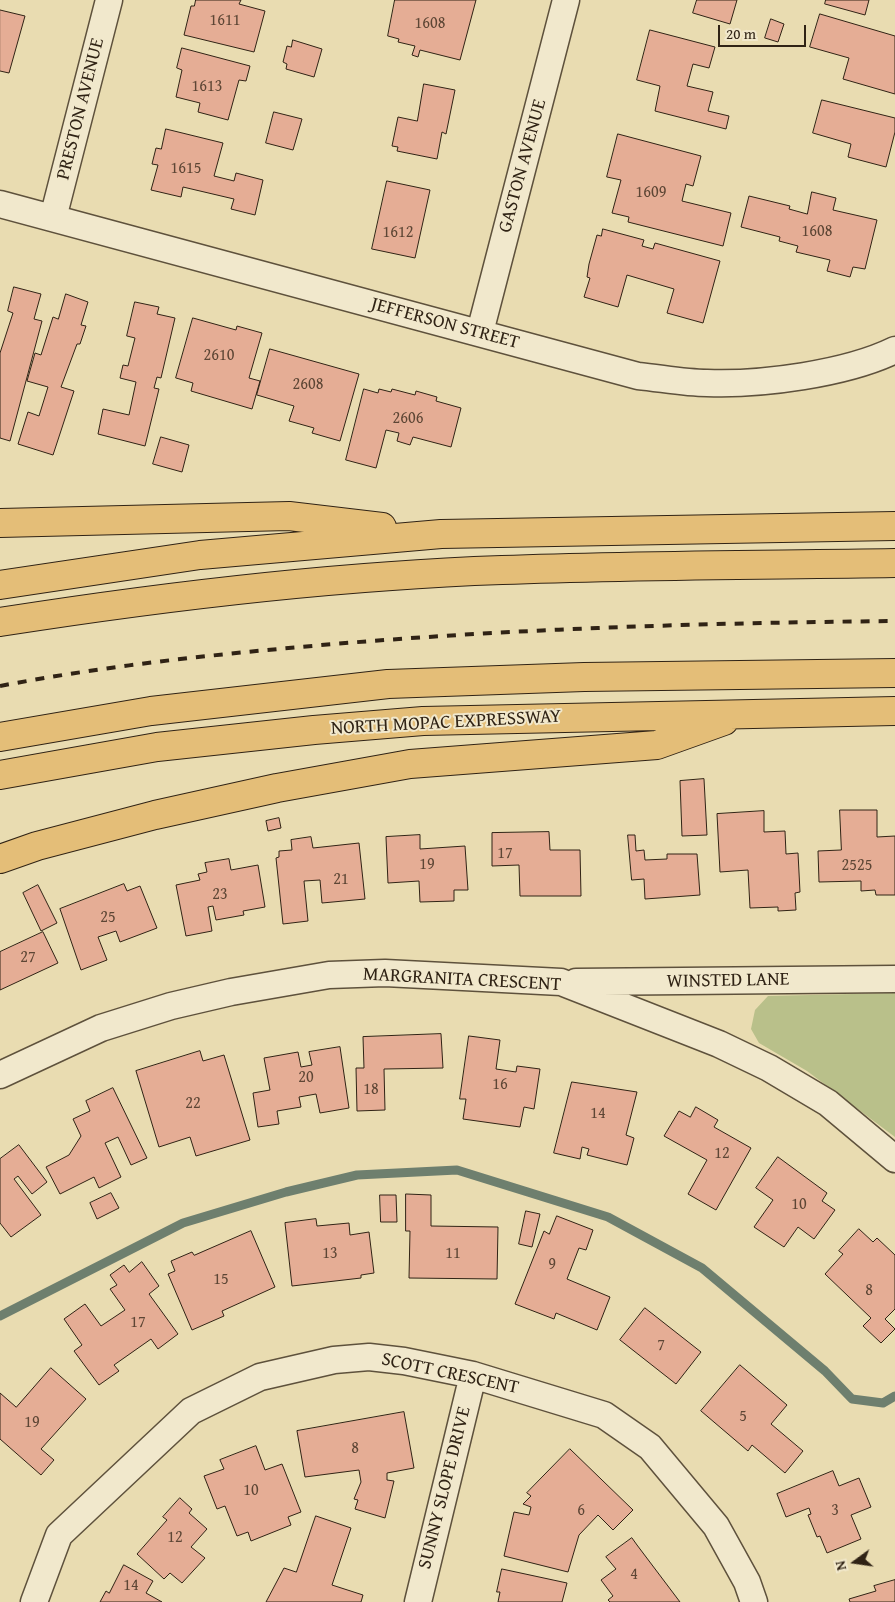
<!DOCTYPE html>
<html>
<head>
<meta charset="utf-8">
<style>
  body { margin:0 }
  #map { position:relative; width:895px; height:1602px; overflow:hidden; background:#e9dcb1; font-family:"Gentium Book Plus",serif }
  canvas { display:block }
  .north { position:absolute; left:830px; top:1537px; width:50px; height:50px; -webkit-text-stroke:4px #f1e8cc; paint-order:stroke; rotate:256deg; font-size:14px; font-weight:700; line-height:20px; text-align:center; color:#302315 }
  .north::after { content:''; display:block; margin:auto; width:18px; height:22px; background:#302315; clip-path:polygon(50% 0,100% 100%,50% 72%,0 100%) }
  .scale { position:absolute; left:718px; top:25px; width:88px; height:22px; box-sizing:border-box; border:2px solid #302315; border-top:0; padding-left:6px; font-size:15px; line-height:18px; white-space:nowrap; color:#302315; -webkit-text-stroke:4px #f1e8cc; paint-order:stroke }
</style>
</head>
<body>
<div id="map">
<canvas width="895" height="1602"></canvas>
<div class="north">N</div>
<div class="scale">20 m</div>
</div>
<script>
const context = document.querySelector('canvas').getContext('2d');
context.lineJoin = 'round';
function paint(path, color) {
  context.fillStyle = color;
  context.fill(path, 'evenodd');
}
function trace(path, color, width, dash) {
  context.strokeStyle = color;
  context.lineWidth = width;
  context.lineCap = dash ? 'butt' : 'round';
  context.setLineDash(dash || []);
  context.stroke(path);
}
function drawText(font, color, halo, rows, align = 'center') {
  context.font = font + ' "Gentium Book Plus",serif';
  context.lineWidth = 4;
  context.setLineDash([]);
  context.textBaseline = 'middle';
  context.strokeStyle = halo;
  context.fillStyle = color;
  for (const [text, x, y, turn = 0] of rows) {
    context.save();
    context.translate(x, y);
    context.rotate((+turn || 0) * Math.PI / 180);
    context.textAlign = isNaN(turn) ? turn : align;
    if (halo) context.strokeText(text, 0, 0);
    context.fillText(text, 0, 0);
    context.restore();
  }
}
const green = new Path2D(`
  M895 993V1137L807 1071 759 1043 751 1029 755 1010 768 996Z`);
const stream = new Path2D(`
  M0 1316 183 1223 286 1192 357 1175 457 1170 608 1217 702 1268 825 1371 852 1399 883 1403 895 1396`);
const building = new Path2D(`
  M196 0H241L239 4 265 11 254 52 184 35 191 6H194Z
  M395 0H476L460 60 420 50 418 57 412 55 415 46 398 42 399 39 388 36Z
  M697 0H737L730 24 693 13Z
  M826 0H869L865 15 825 4Z
  M0 10 25 16 9 73 0 71Z
  M820 14 895 36V94L843 79 849 58 810 47Z
  M771 19 784 24 778 42 765 38Z
  M650 30 715 47 709 68 693 64 687 86 713 92 708 111 729 116 726 129 655 111 660 86 637 80Z
  M293 40 322 49 314 77 286 69 287 64 283 62 287 46 291 47Z
  M182 48 250 66 246 81 239 80 228 120 198 112 200 103 176 97 182 70 177 68Z
  M424 84 455 90 446 134 442 132 437 159 397 151 398 147 392 146 398 117 417 121Z
  M822 100 895 118V132L886 167 848 157 851 144 813 133Z
  M274 112 302 119 293 150 266 143Z
  M166 129 223 143 214 176 234 181 236 173 263 180 255 215 231 209 234 199 183 187 181 197 151 190 158 165 152 164 156 148 161 149Z
  M618 134 701 156 693 186 686 184 682 201 731 213 723 246 628 222 629 217 612 213 621 180 607 177Z
  M387 181 430 190 415 258 372 249Z
  M812 192 836 198 833 210 877 220 865 269 853 267 850 277 827 271 830 260 796 252 798 246 779 241 780 237 741 227 749 196 790 206 789 209 807 214Z
  M603 229 644 240 642 246 653 249 655 243 720 261 703 323 667 313 674 289 627 275 618 307 584 297 590 278 587 277 589 264 597 235 601 236Z
  M14 287 41 294 34 319 42 321 10 441 0 438V353L13 313 8 311Z
  M66 294 88 302 81 325 86 326 80 344H77L61 387 74 391 53 455 18 444 28 412 39 416 48 387 27 381 35 353 41 355 53 317 58 319Z
  M135 302 159 307 157 314 175 318 161 378 157 377 154 388 159 389 145 446 98 434 103 409 129 415 136 382 120 378 123 365 128 366 135 338 127 336Z
  M193 318 236 330 237 326 262 333 249 378 260 381 252 409 191 391 193 383 176 378Z
  M270 349 359 374 340 441 312 433 314 428 289 421 294 406 257 395Z
  M364 389 378 393 379 389 391 392 392 389 415 395 416 391 437 397 436 401 461 408 451 447 413 437 410 445 397 441 399 433 386 430 376 468 346 460Z
  M161 437 189 445 182 472 153 464Z
  M704 779 707 835 682 836 680 781Z
  M840 810H877V837L895 836V895H876L875 890 861 891V881L819 882 818 851 841 850Z
  M764 811V832L785 831 786 854 798 853 800 892 795 893 796 910 778 911V907L750 908 748 870 720 872 717 814Z
  M279 818 281 828 268 831 266 821Z
  M549 832 550 850H580L581 896H520L519 865 492 866V833Z
  M420 835V849L465 846 468 890H454V901L420 902 419 881 388 883 386 837Z
  M628 835H635L636 851 644 850 645 860 667 859V854H697L700 895 645 899 644 879 632 880Z
  M311 837 313 848 359 843 365 899 322 903 320 880 304 881 308 921 283 924 276 858 279 857V851L292 850 291 840Z
  M229 859 231 870 258 865 265 907 243 911 244 915 216 920 213 906 208 907 212 931 186 936 176 885 200 880 198 874 207 872 205 863Z
  M124 884 127 891 140 886 157 928 120 942 116 931 98 937 107 960 81 970 60 909Z
  M38 885 57 923 41 931 23 893Z
  M43 932 58 963 0 990V952Z
  M441 1034 443 1068 384 1069 385 1110 357 1111 356 1068H364L363 1037Z
  M469 1036 500 1040 496 1069 516 1072 517 1066 540 1069 534 1109 524 1107 520 1127 463 1119 466 1099H460Z
  M340 1047 349 1108 320 1113 316 1094 299 1097 301 1107 277 1111 279 1124 258 1127 253 1093 270 1090 264 1058 298 1052 301 1067 312 1065 309 1052Z
  M200 1051 203 1061 224 1055 250 1140 196 1156 190 1137 159 1147 136 1071Z
  M572 1082 637 1092 626 1135 634 1138 627 1165 587 1155 589 1149 582 1147 580 1159 554 1153Z
  M113 1088 147 1158 131 1165 118 1137 105 1143 121 1177 99 1188 94 1177 60 1194 46 1167 69 1155 81 1136 73 1119 90 1111 86 1101Z
  M696 1107 718 1120 714 1127 751 1148 716 1210 688 1194 707 1160 664 1136 679 1111 690 1117Z
  M19 1145 47 1182 32 1194 18 1176 14 1179 41 1215 11 1237 0 1223V1159Z
  M778 1157 827 1193 822 1201 835 1210 814 1239 798 1227 784 1247 754 1227 773 1200 756 1188Z
  M111 1193 119 1208 97 1219 90 1203Z
  M406 1194 431 1195V1226L498 1227 497 1279 409 1278 410 1231H406Z
  M380 1195H396L397 1222H381Z
  M526 1211 540 1214 532 1247 519 1244Z
  M557 1216 593 1230 586 1250 579 1248 567 1279 610 1297 597 1330 556 1313 554 1319 515 1304 544 1231 549 1234Z
  M316 1219 317 1226 349 1223 350 1235 369 1232 374 1273 361 1275V1278L292 1286 285 1223Z
  M859 1229 873 1242 877 1238 895 1255V1309L885 1319 895 1329 881 1343 863 1326 871 1318 825 1274 843 1254 839 1251Z
  M251 1231 275 1287 222 1311 224 1316 192 1330 168 1274 175 1271 171 1261 192 1252 194 1255Z
  M142 1262 159 1286 149 1294 178 1334 158 1349 151 1339 114 1365 119 1371 99 1385 74 1351 82 1345 64 1319 85 1304 101 1326 125 1310 110 1289 117 1285 110 1275 124 1265 129 1272Z
  M645 1308 701 1352 676 1384 620 1340Z
  M740 1365 787 1405 771 1424 803 1451 785 1473 752 1445 748 1451 701 1411Z
  M51 1368 86 1399 41 1449 54 1460 41 1475 0 1439V1393L16 1407Z
  M404 1412 414 1468 387 1473V1480L394 1481 385 1518 355 1509 358 1500 354 1499 361 1482 359 1470 305 1477 297 1431Z
  M256 1446 265 1470 282 1464 301 1512 288 1517 291 1525 251 1541 248 1532 237 1536 225 1506 217 1509 204 1476 224 1469 220 1460Z
  M570 1449 633 1510 613 1530 598 1515 579 1535 568 1572 504 1556 514 1512 529 1515 531 1507 523 1504 531 1496 527 1493Z
  M833 1471 839 1486 859 1478 871 1507 851 1515 861 1539 827 1553 820 1536 817 1537 808 1515 811 1514 809 1508 786 1517 777 1494Z
  M180 1498 192 1509 189 1513 207 1529 191 1547 205 1558 182 1583 170 1573 164 1579 137 1554 167 1520 163 1517Z
  M316 1516 351 1528 332 1585 363 1595 361 1602H266L284 1568 296 1572Z
  M632 1538 637 1545 680 1602H610L608 1600 613 1596 601 1580 616 1569 606 1557Z
  M124 1565 153 1581 146 1593 162 1602H100L106 1591 109 1593Z
  M502 1569 567 1583 562 1602H498L500 1592H497Z
  M895 1580V1602H850L849 1599 876 1591 874 1586Z`);
const minor = new Path2D(`
  M0 204 638 376C660 378 684 383 707 383 761 385 846 374 895 350
  M53 218 109 0
  M480 332 566 0
  M576 982 895 979
  M0 1075 101 1028 171 1006 231 992 329 975 385 973 561 982 719 1044 769 1068 828 1103 895 1159
  M34 1602 59 1535 191 1411 260 1377 334 1360 369 1357 404 1361 473 1375 604 1415 650 1447 716 1526 747 1582 754 1602
  M418 1602 473 1375`);
const motorway = new Path2D(`
  M0 523 289 516 382 527
  M0 585 200 555 441 534 895 526
  M0 622C166 596 334 576 502 570 633 565 764 565 895 563
  M0 737 151 711 388 684 584 677 895 673
  M0 775 157 747 314 730 423 721 895 711
  M0 859 37 846 155 815 277 788 410 764 657 745 724 721`);
const rail = new Path2D(`
  M0 686C99 667 200 656 300 647 498 629 696 623 895 621`);
const numberNames = [
  ["1611",225,21],
  ["1608",430,24],
  ["1613",207,87],
  ["1615",186,169],
  ["1609",651,193],
  ["1608",817,232],
  ["1612",398,233],
  ["2610",219,356],
  ["2608",308,385],
  ["2606",408,419],
  ["17",505,854],
  ["19",427,865],
  ["2525",857,866],
  ["21",341,880],
  ["23",220,895],
  ["25",108,918],
  ["27",28,958],
  ["20",306,1078],
  ["16",500,1085],
  ["18",371,1090],
  ["22",193,1104],
  ["14",598,1114],
  ["12",722,1154],
  ["10",799,1205],
  ["13",330,1254],
  ["11",453,1254],
  ["9",552,1265],
  ["15",221,1280],
  ["8",869,1291],
  ["17",138,1323],
  ["7",661,1346],
  ["5",743,1417],
  ["19",32,1423],
  ["8",355,1449],
  ["10",251,1491],
  ["6",581,1511],
  ["3",835,1511],
  ["12",175,1538],
  ["4",634,1575],
  ["14",131,1586]
];
const streetNames = [
  ["PRESTON AVENUE",81,109,-76],
  ["GASTON AVENUE",523,166,-75],
  ["JEFFERSON STREET",445,324,15],
  ["NORTH MOPAC EXPRESSWAY",446,723,-3],
  ["MARGRANITA CRESCENT",462,980,3],
  ["WINSTED LANE",728,981,-1],
  ["SCOTT CRESCENT",450,1374,12],
  ["SUNNY SLOPE DRIVE",445,1488,-76]
];
paint(green, '#b9c08a');
trace(stream, '#6e7f6e', 9);
paint(building, '#e5ad95');
trace(building, '#302315', 1);
trace(minor, '#5e513c', 29);
trace(motorway, '#302315', 30);
trace(minor, '#f1e8cc', 26);
trace(motorway, '#e4be78', 28);
trace(rail, '#302315', 4, [9, 9]);
drawText('16px', '#5d4635', null, numberNames);
drawText('19px', '#302315', '#f1e8cc', streetNames);
</script>
</body>
</html>
